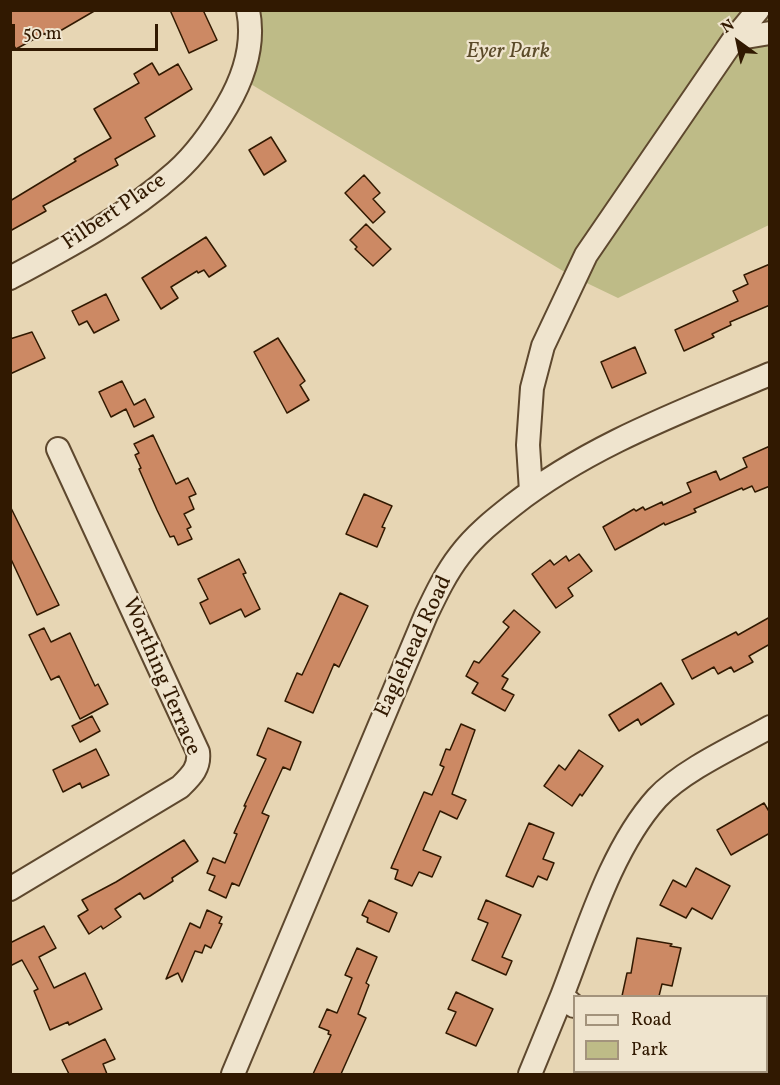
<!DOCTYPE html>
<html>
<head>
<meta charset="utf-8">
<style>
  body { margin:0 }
  #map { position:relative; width:780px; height:1085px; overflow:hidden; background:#e7d6b4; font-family:Vollkorn,serif }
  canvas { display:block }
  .frame { position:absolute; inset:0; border:12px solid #311901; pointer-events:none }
  .legend { position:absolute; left:573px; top:995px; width:195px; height:78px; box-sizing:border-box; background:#efe4ce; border:2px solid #a3937c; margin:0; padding:8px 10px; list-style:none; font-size:18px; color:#311901 }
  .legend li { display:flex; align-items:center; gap:12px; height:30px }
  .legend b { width:30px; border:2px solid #a3937c }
  .north { position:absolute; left:708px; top:12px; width:60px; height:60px; -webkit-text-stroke:4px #efe4ce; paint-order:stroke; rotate:327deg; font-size:16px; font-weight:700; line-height:24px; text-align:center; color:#311901 }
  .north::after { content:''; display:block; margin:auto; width:21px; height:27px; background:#311901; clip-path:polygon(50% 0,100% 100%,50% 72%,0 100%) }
  .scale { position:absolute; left:12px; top:24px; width:146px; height:27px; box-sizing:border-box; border:3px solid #311901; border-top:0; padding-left:8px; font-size:18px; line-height:21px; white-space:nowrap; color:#311901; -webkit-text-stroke:4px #efe4ce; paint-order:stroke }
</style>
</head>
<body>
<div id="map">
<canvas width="780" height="1085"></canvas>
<div class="frame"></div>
<ul class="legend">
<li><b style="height:8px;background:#efe4ce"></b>Road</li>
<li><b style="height:16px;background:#bebb87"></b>Park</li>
</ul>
<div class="north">N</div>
<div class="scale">50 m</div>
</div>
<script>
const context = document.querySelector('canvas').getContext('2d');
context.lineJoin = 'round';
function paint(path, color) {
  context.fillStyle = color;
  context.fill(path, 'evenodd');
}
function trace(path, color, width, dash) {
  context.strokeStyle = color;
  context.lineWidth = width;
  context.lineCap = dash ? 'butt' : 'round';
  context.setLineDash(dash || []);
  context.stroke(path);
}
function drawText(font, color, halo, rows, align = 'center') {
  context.font = font + ' Vollkorn,serif';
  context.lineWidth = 4.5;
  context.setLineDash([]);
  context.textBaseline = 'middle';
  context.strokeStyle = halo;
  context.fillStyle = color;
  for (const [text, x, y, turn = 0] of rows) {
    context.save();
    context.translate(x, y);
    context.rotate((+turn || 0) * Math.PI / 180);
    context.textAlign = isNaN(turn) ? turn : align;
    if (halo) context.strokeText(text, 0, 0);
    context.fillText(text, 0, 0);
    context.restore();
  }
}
const green = new Path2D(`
  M261 11H769V225L618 298 568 274 249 83 260 36Z`);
const building = new Path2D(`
  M10 10H96L48 38 45 33 16 49 10 40Z
  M170 10H203L217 40 189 53Z
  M152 63 159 75 178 64 192 89 145 118 155 136 115 159 118 165 43 206 46 211 10 231V201L76 161 74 159 111 138 94 109 139 83 134 74Z
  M271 137 286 161 264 175 249 150Z
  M364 175 380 193 373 199 385 212 373 223 345 193Z
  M366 224 391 249 373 266 355 249 357 247 350 240Z
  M206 237 226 266 209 277 204 270 198 273 197 271 171 287 178 298 161 309 142 278Z
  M770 264V305L730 322 731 325 712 334 714 337 684 351 675 330 738 301 733 291 748 284 744 275Z
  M106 294 119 320 94 333 87 321 79 325 72 311Z
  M32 332 45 358 10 374V339Z
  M278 338 305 381 300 385 309 400 287 413 254 352Z
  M635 347 646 373 612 388 601 362Z
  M122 381 134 405 145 399 154 417 134 427 126 409 111 417 99 392Z
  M153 435 176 484 188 478 196 494 189 497 194 509 184 514 191 527 187 529 192 539 178 545 174 536 170 537 157 510 139 469 141 468 135 455 139 453 134 444Z
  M770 446V486L755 492 752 486 743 490 742 488 694 509 696 512 665 525 664 523 615 550 603 527 634 509 636 511 643 507 645 510 662 502 663 505 691 492 687 483 716 471 720 480 747 467 743 458Z
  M364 494 392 506 382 527 385 528 377 547 346 534Z
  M10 506 59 605 37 615 10 557Z
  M579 554 592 571 568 588 573 596 556 608 532 574 550 560 554 565 566 556 569 561Z
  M239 559 246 573 243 574 260 609 245 617 241 609 210 624 200 603 208 599 198 579Z
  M340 593 368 606 339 667 334 664 313 713 285 701 297 673 302 675Z
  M514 610 540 632 502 676 508 679 502 689 514 695 505 711 472 693 478 683 466 676 474 661 479 663 509 627 503 622Z
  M770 617V644L749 656 753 662 734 672 731 667 718 674 714 667 692 679 682 660 736 632 738 635Z
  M44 628 51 642 70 633 95 686 98 684 108 704 80 719 59 676 51 680 29 635Z
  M661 683 674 704 641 725 638 719 619 731 609 715Z
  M92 716 100 731 80 742 72 726Z
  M461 724 475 730 452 794 466 800 457 819 440 811 423 850 441 857 432 877 419 872 412 886 395 879 398 870 391 868 424 792 432 795 444 767 440 765 446 749 450 750Z
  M268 728 301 742 290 770 283 767 262 813 269 816 239 886 232 883 226 898 209 890 215 876 207 873 213 858 225 863 237 834 234 833 246 806H244L266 759 257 755Z
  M96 749 109 775 82 788 80 783 63 792 53 770Z
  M579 750 603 766 582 796 580 794 572 806 544 786 559 765 565 770Z
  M764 803 770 813V833L731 855 717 830Z
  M529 823 554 833 543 859 554 863 547 880 538 876 533 887 506 876Z
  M184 840 198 861 172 878 173 881 150 896 144 899 140 893 115 909 121 917 103 929 101 926 89 934 78 916 88 910 82 900 116 882Z
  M696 868 730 886 712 919 692 908 686 918 660 905 673 880 686 887Z
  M369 900 397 913 389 932 367 922 368 918 362 915Z
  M486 900 521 915 502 957 512 961 506 975 472 960 488 923 478 919Z
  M207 910 222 917 219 923 222 924 211 948 205 945 202 953 195 951 182 982 178 973 166 979 190 923 200 928Z
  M44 926 56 948 39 957 54 988 85 973 102 1009 69 1025 68 1022 50 1030 34 991 38 989 22 960 10 966V943Z
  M637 938 672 944 670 946 681 948 672 986 662 984 659 996H622L627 973H631Z
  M357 948 377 957 366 983 369 985 358 1014 366 1018 341 1074H313L331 1035 328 1034 329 1031 319 1027 327 1009 337 1013 352 978 345 975Z
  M456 992 493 1009 476 1046 446 1033 456 1012 448 1009Z
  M105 1039 115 1059 103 1064 107 1074H69L62 1060Z`);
const minor = new Path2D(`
  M734 39 770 33
  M10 278C68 247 128 215 176 172 197 153 213 130 227 106 244 77 255 45 248 10
  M531 491 528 445 532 388 543 346 586 255 734 39 758 10
  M10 889 180 787C191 776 200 768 198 752L58 449
  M574 1006 562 996C587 932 611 849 657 798 683 770 736 746 770 727
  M649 1072 651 1074
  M233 1074 426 615C436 594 446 573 460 555 475 535 494 520 513 505 590 445 681 412 770 374
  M530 1074 562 996`);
const parkNames = [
  ["Eyer Park",508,53]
];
const streetNames = [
  ["Filbert Place",115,213,-34],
  ["Eaglehead Road",415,647,-65],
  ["Worthing Terrace",160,677,67]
];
paint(green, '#bebb87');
paint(building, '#cc8964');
trace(building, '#311901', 1.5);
trace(minor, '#5e482e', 26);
trace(minor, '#efe4ce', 22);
drawText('italic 22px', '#5b4a29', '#efe4ce', parkNames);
drawText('22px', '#311901', '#efe4ce', streetNames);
</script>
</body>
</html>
